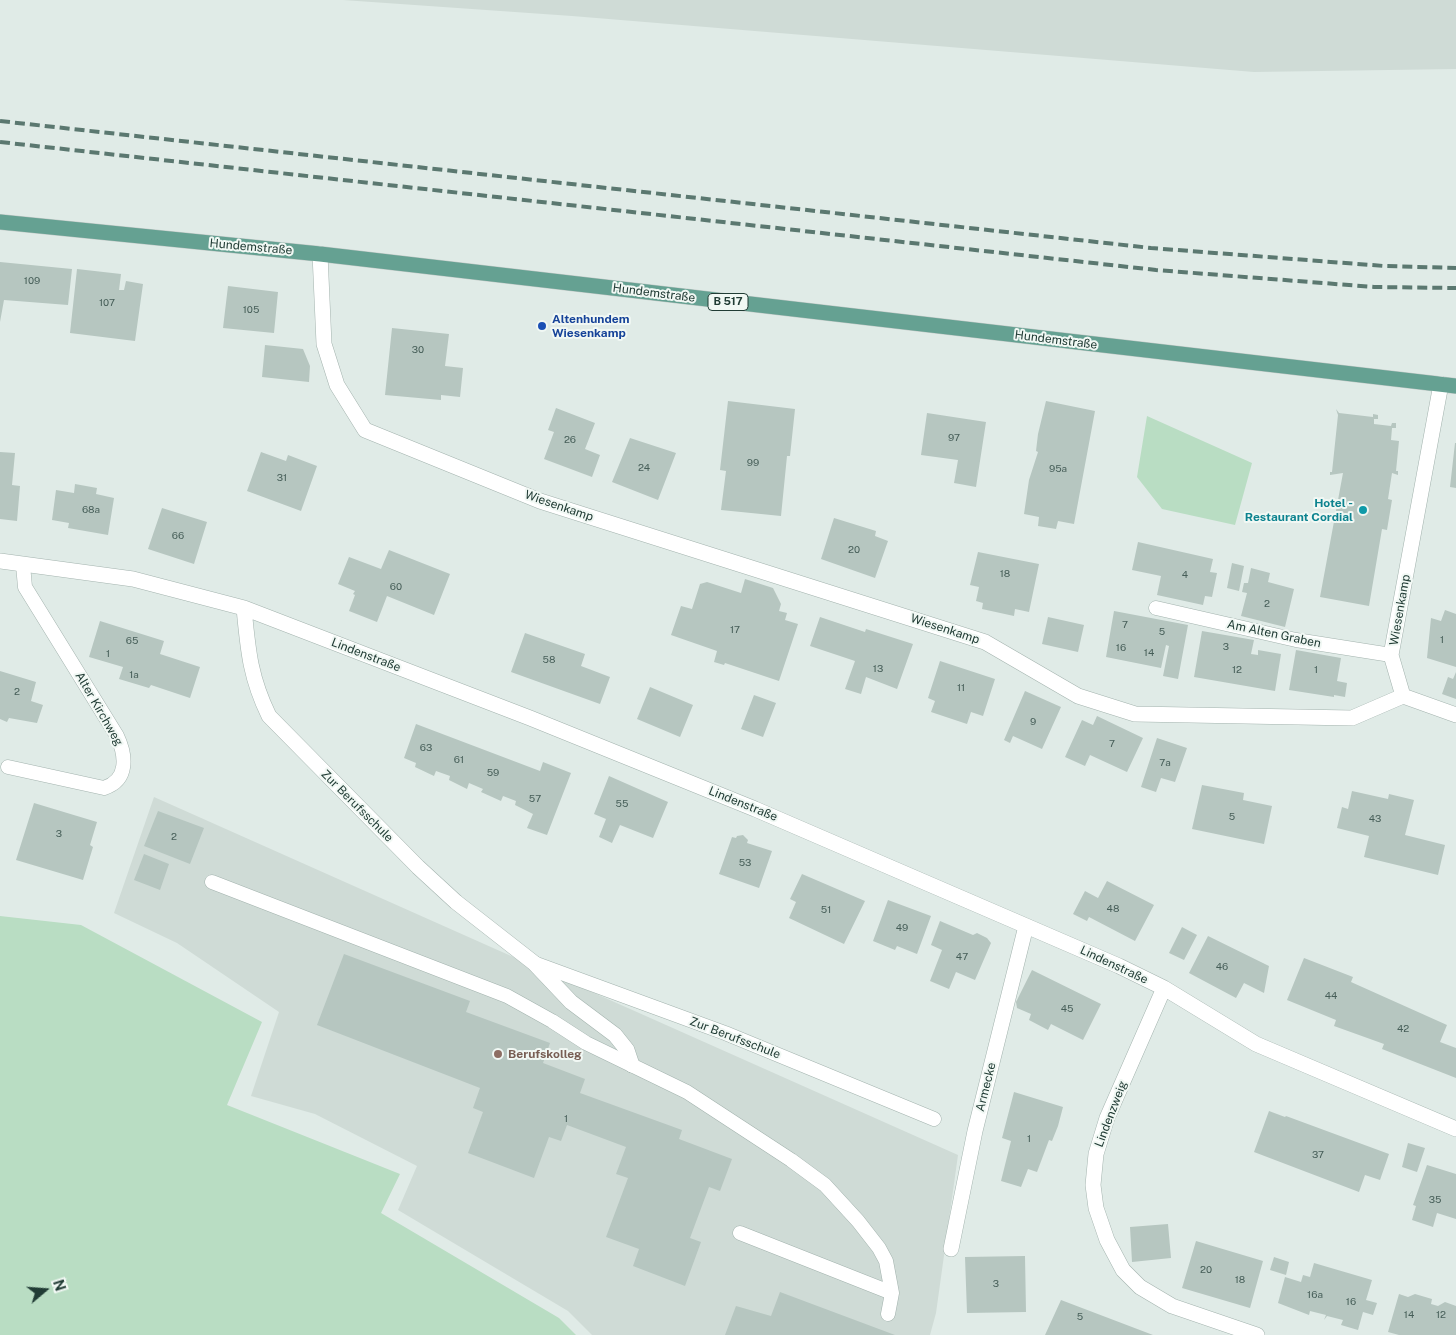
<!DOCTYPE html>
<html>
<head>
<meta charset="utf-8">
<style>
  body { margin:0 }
  #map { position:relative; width:1456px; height:1335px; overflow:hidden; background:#e0ebe7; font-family:"Public Sans",sans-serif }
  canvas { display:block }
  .north { position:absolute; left:20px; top:1265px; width:50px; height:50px; -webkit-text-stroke:4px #f1f8f4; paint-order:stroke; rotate:72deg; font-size:14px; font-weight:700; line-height:20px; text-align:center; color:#213c35 }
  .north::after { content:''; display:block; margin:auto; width:18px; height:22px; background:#213c35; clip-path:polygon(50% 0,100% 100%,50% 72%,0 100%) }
</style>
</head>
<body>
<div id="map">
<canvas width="1456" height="1335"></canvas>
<div class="north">N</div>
</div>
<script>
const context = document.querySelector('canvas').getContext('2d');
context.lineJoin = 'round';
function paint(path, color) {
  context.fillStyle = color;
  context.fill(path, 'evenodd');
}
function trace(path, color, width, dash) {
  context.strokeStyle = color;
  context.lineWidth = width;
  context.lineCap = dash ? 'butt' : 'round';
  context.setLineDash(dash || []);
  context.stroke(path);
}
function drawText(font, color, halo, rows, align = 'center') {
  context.font = font + ' "Public Sans",sans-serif';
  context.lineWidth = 4;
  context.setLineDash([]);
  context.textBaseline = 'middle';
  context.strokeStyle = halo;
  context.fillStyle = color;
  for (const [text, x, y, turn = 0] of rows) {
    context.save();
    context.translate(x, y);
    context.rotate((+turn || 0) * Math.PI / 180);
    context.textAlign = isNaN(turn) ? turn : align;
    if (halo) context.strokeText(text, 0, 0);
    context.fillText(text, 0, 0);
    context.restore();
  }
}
const built = new Path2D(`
  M343 0H1456V69L1254 72 572 16Z
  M154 797 958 1155 936 1313 930 1335H592L568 1311 398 1210 417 1166 315 1114 251 1096 279 1012 177 943 114 913Z`);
const green = new Path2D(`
  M1147 416 1252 463 1235 525 1162 509 1137 477Z
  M0 916 81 925 262 1022 227 1105 400 1174 381 1213 559 1318 576 1335H0Z`);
const building = new Path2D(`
  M0 262 72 269 68 305 4 300 0 322Z
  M77 269 121 274 119 290H124L126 281 143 284 135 341 70 333Z
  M228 286 278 292 274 333 223 328Z
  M392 328 449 334 445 366 463 368 460 397 441 395V400L385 395Z
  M265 345 303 349 310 366 309 382 262 377Z
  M728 401 795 409 790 456H787L781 516 721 510 726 471 720 470Z
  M1046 401 1095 411 1074 524 1058 521 1056 529 1038 526 1039 517 1024 514 1029 480 1038 452 1036 451 1038 434Z
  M556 408 595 423 585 449 600 455 592 477 544 459 554 432 548 430Z
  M1336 409 1339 413 1373 417V414L1378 415V419H1374V424L1391 426 1392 423H1396V428H1392L1391 440 1399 441 1396 471H1398V475L1392 473 1388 499 1392 500 1387 530 1382 529 1369 606 1320 597 1343 473 1330 475V472H1332L1338 415Z
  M927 413 986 422 976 487 954 483 958 460 921 455Z
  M630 438 676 453 658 500 612 482Z
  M1455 443H1456V488L1450 487Z
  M0 452 15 453 12 485 20 486 17 521 0 519Z
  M261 452 286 461 288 455 317 466 301 511 247 491Z
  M75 484 97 488 96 494 114 498 108 535 68 528 69 523 52 520 56 490 74 493Z
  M162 508 207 522 194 564 148 549Z
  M834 518 876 531 875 536 888 541 875 578 821 559Z
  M1138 542 1213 559 1210 572 1217 573 1212 597 1205 596 1203 605 1157 595 1161 576 1132 570Z
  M389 550 450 574 434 615 387 596 377 622 349 611 355 595 353 594 355 591 338 584 349 557 381 569Z
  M978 552 1039 564 1029 612 1015 609 1014 616 982 609 983 603 976 601 979 587 970 585Z
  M1232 563 1244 566 1239 591 1227 588Z
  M1251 568 1270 573 1268 582 1294 589 1285 627 1241 616 1247 593 1242 592 1244 583H1248Z
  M745 579 773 588 781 604 779 611 787 613 785 620 798 624 779 681 725 663 724 665 714 662 717 651 671 635 681 606 692 609 700 584 707 582 741 593Z
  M1445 610 1456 614V667L1427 658 1431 618 1441 621Z
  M1114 611 1188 625 1178 679 1163 676 1169 646 1166 645 1161 668 1106 657Z
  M820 617 865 632 866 629 913 644 897 689 866 677 861 694 845 689 855 661 810 646Z
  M1048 617 1084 625 1078 652 1042 644Z
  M100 621 164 641 160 654 200 667 190 698 151 685 149 688 119 679 123 667 89 657Z
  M1202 631 1254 640 1251 654 1258 655V650L1281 654 1275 691 1194 677Z
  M525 633 585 654 581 666 610 677 600 704 511 672Z
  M1296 650 1341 658 1337 681 1347 683 1345 697 1334 695V697L1289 690Z
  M940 661 995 679 983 716 971 712 967 724 931 712 935 701 928 698Z
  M0 671 36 682 31 701 43 705 37 723 9 718 7 722 0 719Z
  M1456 672V699L1442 694 1448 677 1453 679Z
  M650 687 693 705 680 737 637 719Z
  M1025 691 1061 707 1042 749 1013 736 1010 743 1004 740Z
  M754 695 776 703 763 737 741 729Z
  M1097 716 1143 738 1127 772 1090 755 1085 766 1065 757 1082 720 1093 725Z
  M416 724 540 771 543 762 571 773 547 835 527 828 533 814 515 805 516 801 503 796 501 801 481 792 483 789 469 783 467 789 449 780 450 776 436 771 434 776 415 767 416 763 404 758Z
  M1157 738 1187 748 1175 782 1161 778 1156 792 1141 787Z
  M609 776 668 802 653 838 620 825 612 843 599 837 606 819 594 814Z
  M1202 785 1244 793 1243 800 1272 806 1264 844 1192 829Z
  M1352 791 1388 799 1389 794 1414 800 1405 835 1445 845 1438 875 1364 857 1369 836 1337 828 1342 807 1348 809Z
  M34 803 97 822 90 845 93 847 83 880 16 860Z
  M158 811 204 828 190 864 144 846Z
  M743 835 748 840 747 843 772 851 759 888 719 874 732 837 736 838 737 836Z
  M144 854 169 864 160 890 134 880Z
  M802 874 865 901 844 944 789 918 796 902 790 899Z
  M1107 881 1154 905 1135 941 1089 917 1087 921 1073 914 1085 891 1098 898Z
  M888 900 931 916 917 954 897 946 895 950 873 941Z
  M940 921 973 935 977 933 987 938 991 943 975 980 956 972 949 989 930 981 942 950 931 945Z
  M1182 927 1197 935 1184 960 1169 953Z
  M1208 936 1269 966 1264 993 1244 983 1236 998 1189 973Z
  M344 954 470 1001 466 1012 550 1043 543 1063 585 1079 580 1093 682 1130 679 1139 732 1159 720 1191 709 1187 690 1238 701 1242 685 1286 633 1266 639 1249 606 1237 628 1178 616 1174 626 1147 567 1125 561 1141 549 1137 534 1178 468 1153 483 1112 473 1108 480 1088 317 1025Z
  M1304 958 1353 977 1351 982 1447 1025 1440 1042 1456 1048V1078L1382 1049 1384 1044 1334 1026 1336 1020 1287 1000Z
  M1032 970 1101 1004 1083 1040 1051 1024 1048 1030 1029 1020 1031 1014 1017 1008 1016 1002Z
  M1014 1092 1063 1107 1058 1126 1052 1141 1049 1140 1037 1172 1028 1169 1021 1187 1001 1181 1011 1141 1002 1138Z
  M1269 1111 1285 1117 1286 1116 1389 1154 1380 1180 1365 1175 1359 1192 1254 1152Z
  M1408 1143 1425 1148 1417 1172 1402 1167Z
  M1427 1165 1456 1174V1219L1437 1213 1433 1227 1412 1220 1416 1206 1413 1205Z
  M1168 1224 1171 1258 1132 1262 1130 1227Z
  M1196 1241 1263 1261 1250 1308 1182 1288Z
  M1025 1256 1026 1312 967 1313 965 1257Z
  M1274 1257 1289 1262 1286 1275 1270 1270Z
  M1314 1263 1372 1280 1366 1300 1377 1303 1373 1315 1363 1312 1358 1330 1341 1325 1343 1320 1327 1316 1324 1320 1326 1315 1310 1311 1309 1315 1278 1303 1285 1277 1301 1282 1303 1275 1310 1277Z
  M780 1292 895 1335H725L736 1306 771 1316Z
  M1399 1294 1408 1297 1415 1294 1432 1299 1431 1304 1438 1306 1445 1302 1456 1306V1335H1399L1388 1332Z
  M1061 1300 1153 1335H1045Z`);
const service = new Path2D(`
  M1156 608 1296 640 1391 655
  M8 767 104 788C129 780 126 755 117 736L25 587 23 565
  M212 882 507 996 552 1021 586 1043 687 1092 791 1160 825 1185 858 1221 879 1248 886 1261 892 1293 888 1314
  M534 963 725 1033 934 1119
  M740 1233 892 1293`);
const minor = new Path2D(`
  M320 254 324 344 337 385 365 430 540 501 985 642 1078 696 1135 714 1352 718 1403 696 1391 655 1441 384
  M0 561 133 579 244 608 530 718 755 809 1119 966 1164 988 1256 1044 1456 1129
  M244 608C248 650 250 677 269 716L418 867 456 902 534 963 571 1002 615 1035 627 1050 632 1065
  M1403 696 1456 715
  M1164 988 1107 1118 1096 1154 1093 1185 1096 1208 1107 1240 1123 1270 1140 1287 1172 1306 1257 1335
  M951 1249 975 1131 1026 926`);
const primary = new Path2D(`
  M0 222 320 254 1456 386`);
const rail = new Path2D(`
  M0 121 1151 248 1384 266 1456 268
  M0 142 1156 270 1374 287 1456 288`);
const markers = [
  [542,326,5,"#1a4fb4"],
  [1363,510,5,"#0f9aa8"],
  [498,1054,5,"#8d6e63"]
];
const numberNames = [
  ["109",32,281],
  ["107",107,303],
  ["105",251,310],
  ["30",418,350],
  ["97",954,438],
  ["26",570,440],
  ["99",753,463],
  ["24",644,468],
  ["95a",1058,469],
  ["31",282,478],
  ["68a",91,510],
  ["66",178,536],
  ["20",854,550],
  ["18",1005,574],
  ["4",1185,575],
  ["60",396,587],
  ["2",1267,604],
  ["7",1125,625],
  ["17",735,630],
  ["5",1162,632],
  ["1",1442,640],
  ["65",132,641],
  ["3",1226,647],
  ["16",1121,648],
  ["14",1149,653],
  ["1",108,654],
  ["58",549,660],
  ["13",878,669],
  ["12",1237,670],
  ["1",1316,670],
  ["1a",134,675],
  ["11",961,688],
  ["2",17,692],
  ["9",1033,722],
  ["7",1112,744],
  ["63",426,748],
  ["61",459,760],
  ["7a",1165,763],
  ["59",493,773],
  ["57",535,799],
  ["55",622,804],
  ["5",1232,817],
  ["43",1375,819],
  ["3",59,834],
  ["2",174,837],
  ["53",745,863],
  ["48",1113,909],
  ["51",826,910],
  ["49",902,928],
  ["47",962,957],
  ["46",1222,967],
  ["44",1331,996],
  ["45",1067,1009],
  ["42",1403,1029],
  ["1",566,1119],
  ["1",1029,1139],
  ["37",1318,1155],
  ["35",1435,1200],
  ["20",1206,1270],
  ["18",1240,1280],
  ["3",996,1284],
  ["16a",1315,1295],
  ["16",1351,1302],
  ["14",1409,1315],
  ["12",1441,1315],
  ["5",1080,1317]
];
const shields = [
  [728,302,40]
];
const shieldNames = [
  ["B 517",728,302]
];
const streetNames = [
  ["Hundemstraße",251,247,5],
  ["Hundemstraße",654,293,7],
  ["Hundemstraße",1056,340,7],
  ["Wiesenkamp",559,506,19],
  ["Wiesenkamp",1400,610,-80],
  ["Wiesenkamp",945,629,18],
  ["Am Alten Graben",1274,634,12],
  ["Lindenstraße",366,655,21],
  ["Alter Kirchweg",99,709,60],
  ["Lindenstraße",743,804,22],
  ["Zur Berufsschule",357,806,45],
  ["Lindenstraße",1114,965,25],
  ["Zur Berufsschule",735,1038,21],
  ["Armecke",986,1087,-76],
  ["Lindenzweig",1111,1114,-69]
];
const transitNames = [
  ["Altenhundem",552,319],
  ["Wiesenkamp",552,333]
];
const cultureNames = [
  ["Hotel -",1353,503],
  ["Restaurant Cordial",1353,517]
];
const educationNames = [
  ["Berufskolleg",508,1054]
];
paint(built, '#cfdbd6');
paint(green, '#b9ddc3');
paint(building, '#b6c6c0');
trace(service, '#a3b3ae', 15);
trace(minor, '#a3b3ae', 16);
trace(primary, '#c1c8c6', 16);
trace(service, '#fff', 14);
trace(minor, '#fff', 15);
trace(primary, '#65a192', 15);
trace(rail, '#5b7870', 4, [10, 5]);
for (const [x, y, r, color] of markers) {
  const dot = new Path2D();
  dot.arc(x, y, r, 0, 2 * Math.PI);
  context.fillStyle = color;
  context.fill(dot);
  trace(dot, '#f1f8f4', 2);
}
drawText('10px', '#465e58', null, numberNames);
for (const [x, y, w] of shields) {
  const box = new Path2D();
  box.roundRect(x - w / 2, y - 8.5, w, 17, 4);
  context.fillStyle = '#f1f8f4';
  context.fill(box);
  trace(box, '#213c35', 1);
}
drawText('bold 11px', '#213c35', null, shieldNames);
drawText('12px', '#213c35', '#f1f8f4', streetNames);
drawText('bold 12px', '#164399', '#f1f8f4', transitNames, 'left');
drawText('bold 12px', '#0d838f', '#f1f8f4', cultureNames, 'right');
drawText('bold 12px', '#785e54', '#f1f8f4', educationNames, 'left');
</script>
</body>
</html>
